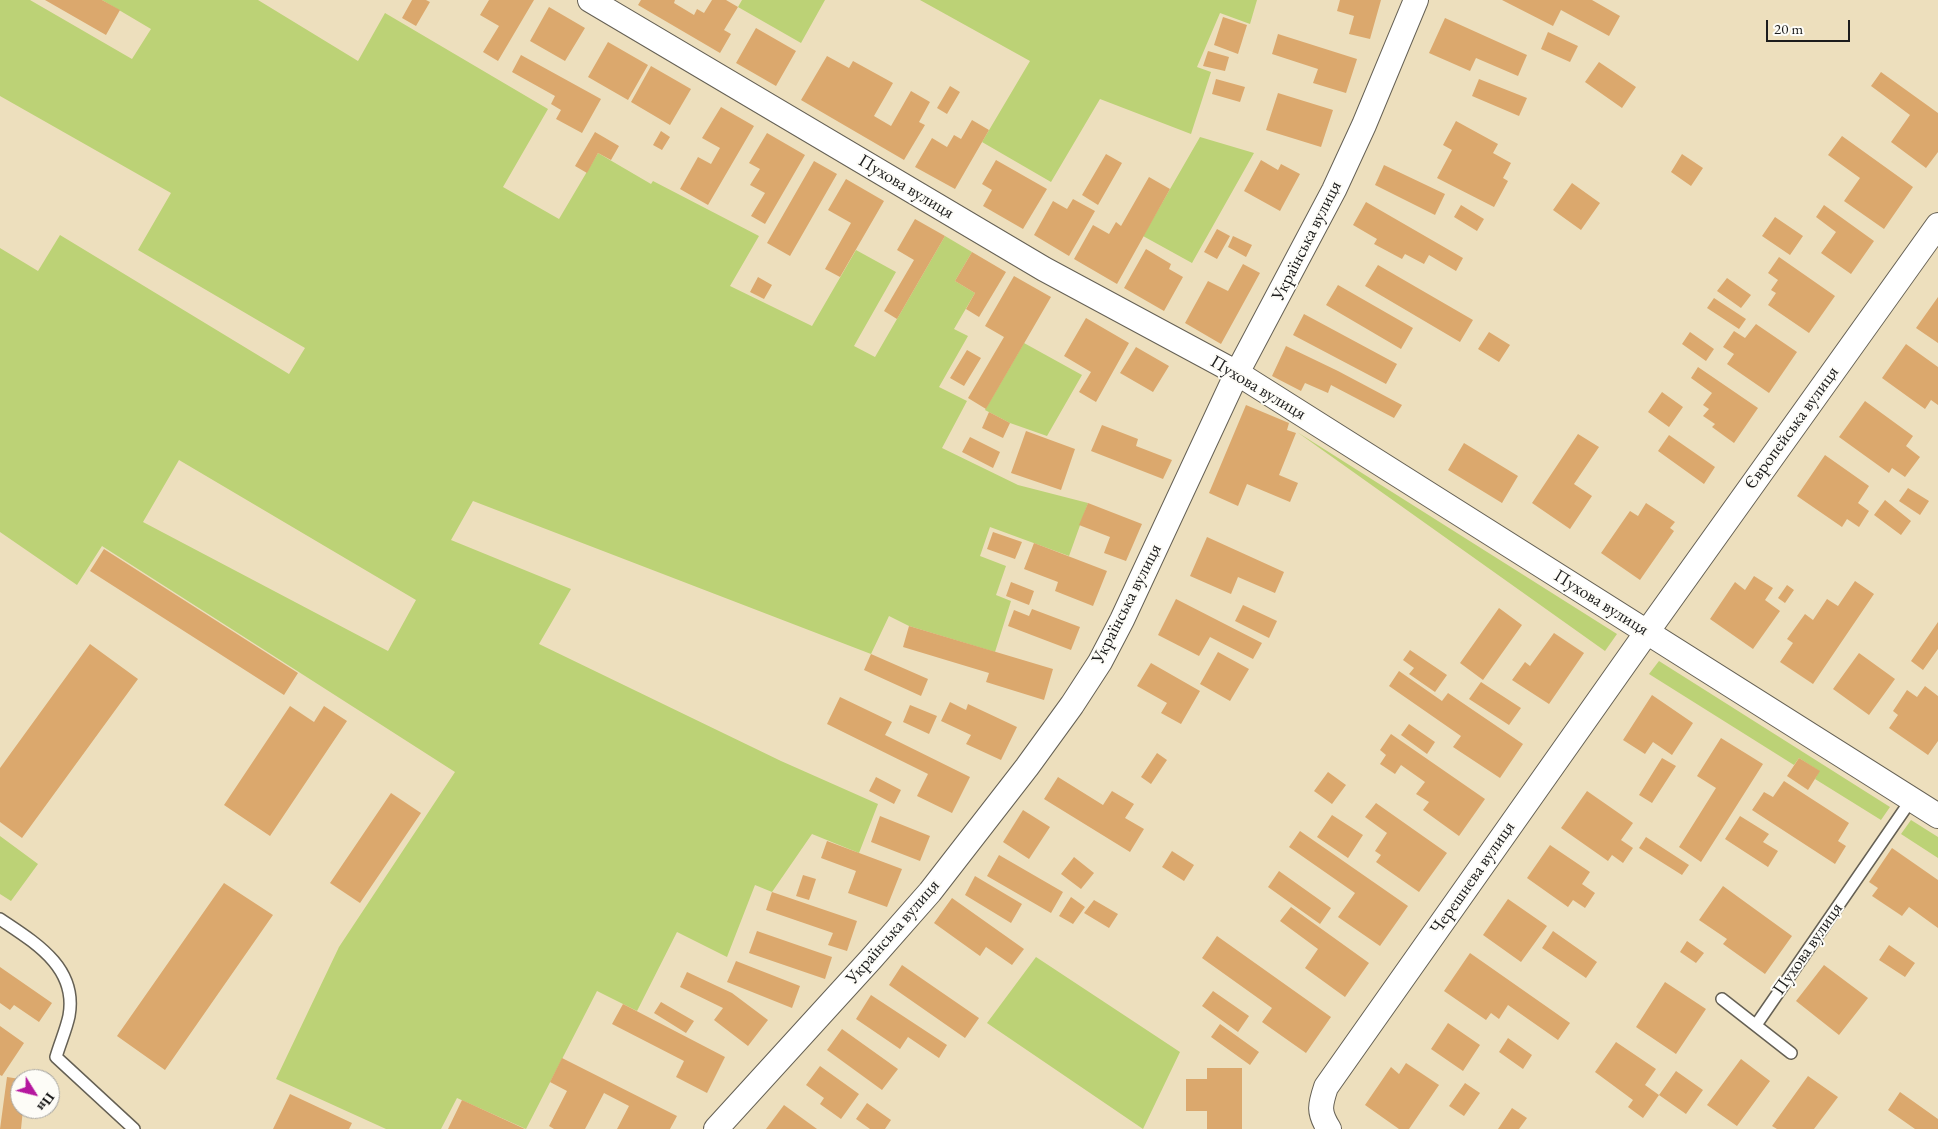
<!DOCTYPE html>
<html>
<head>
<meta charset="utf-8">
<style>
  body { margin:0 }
  #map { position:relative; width:1938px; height:1129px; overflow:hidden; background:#eddfbd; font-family:"EB Garamond",serif }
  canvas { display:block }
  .north { position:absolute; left:10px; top:1069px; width:50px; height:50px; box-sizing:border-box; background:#fdfcf7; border:1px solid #a3a29f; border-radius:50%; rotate:126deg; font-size:14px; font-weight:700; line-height:20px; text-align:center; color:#1c1c1c }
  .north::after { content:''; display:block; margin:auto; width:18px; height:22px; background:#b5179e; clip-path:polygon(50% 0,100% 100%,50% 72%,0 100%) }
  .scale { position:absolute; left:1766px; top:20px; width:84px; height:22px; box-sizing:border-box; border:2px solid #1c1c1c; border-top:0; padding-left:6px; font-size:15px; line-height:18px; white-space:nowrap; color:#1c1c1c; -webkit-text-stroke:4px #fdfcf7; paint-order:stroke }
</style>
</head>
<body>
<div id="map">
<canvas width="1938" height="1129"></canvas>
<div class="north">Пн</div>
<div class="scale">20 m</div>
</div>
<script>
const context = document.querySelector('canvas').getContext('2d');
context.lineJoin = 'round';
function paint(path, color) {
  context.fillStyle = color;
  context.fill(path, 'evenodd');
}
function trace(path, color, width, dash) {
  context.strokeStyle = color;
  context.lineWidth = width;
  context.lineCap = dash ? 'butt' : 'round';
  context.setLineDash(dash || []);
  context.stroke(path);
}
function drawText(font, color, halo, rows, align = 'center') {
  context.font = font + ' "EB Garamond",serif';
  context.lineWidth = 4;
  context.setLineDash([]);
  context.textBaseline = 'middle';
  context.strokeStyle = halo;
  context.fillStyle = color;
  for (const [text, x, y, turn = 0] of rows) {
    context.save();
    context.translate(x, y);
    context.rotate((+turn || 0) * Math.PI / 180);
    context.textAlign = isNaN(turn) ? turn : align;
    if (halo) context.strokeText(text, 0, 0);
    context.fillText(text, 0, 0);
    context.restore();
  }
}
const green = new Path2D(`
  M0 0H30L132 59 151 29 102 0H258L358 61 385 13 548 109 503 187 559 219 598 153 651 184 653 181 759 236 730 286 812 326 856 250 896 272 854 346 875 357 945 236 972 252 955 281 975 293 954 329 968 336 939 387 967 401 942 448 1018 485 1088 503 1069 556 990 527 980 556 1006 566 996 595 1011 601 995 652 909 626 889 616 871 654 473 501 451 540 571 589 539 644 781 761 878 804 859 853 812 834 772 892 755 885 727 957 677 932 637 1011 597 991 526 1129 457 1098 441 1129H386L276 1079 339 947 455 772 102 546 77 585 0 532V248L38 271 60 235 289 374 305 348 138 250 171 193 0 96ZM179 460 416 600 388 651 143 522Z
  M742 0H825L801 43 738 7Z
  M920 0H1257L1250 24 1220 13 1197 67 1211 72 1191 134 1100 99 1051 182 982 142 1030 61Z
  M1200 137 1254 153 1192 263 1143 236Z
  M1024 343 1082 375 1047 436 1010 423 985 410Z
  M1297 432 1617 634 1605 651Z
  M1659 661 1890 807 1881 820 1815 779 1819 771 1799 758 1794 765 1649 674Z
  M1911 820 1938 837V858L1901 834Z
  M0 836 38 864 11 901 0 894Z
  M1036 957 1180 1052 1143 1129 987 1023Z`);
const building = new Path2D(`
  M45 0H102L120 10 106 35Z
  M412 0H426L430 2 416 26 402 18Z
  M489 0H534L498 61 483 52 499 26 480 15Z
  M641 0H675L674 3 694 15 697 9 704 13 712 0H726L738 7 724 30 731 34 720 53 638 5Z
  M1340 0H1381L1370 39 1349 34 1354 16 1337 11Z
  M1502 0H1592L1620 16 1609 36 1561 10 1553 26Z
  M549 7 585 28 565 61 530 41Z
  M1223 17 1247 25 1238 54 1214 45Z
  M1445 18 1527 55 1518 76 1476 58 1470 71 1429 53Z
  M756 28 796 51 776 86 736 63Z
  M1548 32 1578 46 1570 62 1541 49Z
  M1278 34 1357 59 1346 93 1313 83 1318 69 1272 54Z
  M608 42 648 65 628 100 588 77Z
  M1208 51 1229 57 1225 71 1203 66Z
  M521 55 601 99 582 133 556 119 561 110 551 104 555 96 512 72Z
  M827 56 849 68 853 61 893 83 874 116 891 126 911 91 930 102 919 122 925 125 904 160 801 100Z
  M1599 62 1636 87 1622 108 1585 82Z
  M651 66 691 89 670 125 631 102Z
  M1881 72 1938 113V152L1926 168 1891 142 1910 115 1871 86Z
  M1216 79 1245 87 1240 102 1212 94Z
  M1479 79 1527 98 1519 116 1472 96Z
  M950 86 960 92 947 114 937 108Z
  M1278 93 1333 110 1321 147 1266 130Z
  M721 107 754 126 708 205 680 189 698 157 711 164 720 148 702 138Z
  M972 120 989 130 955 189 915 167 932 138 947 147 954 135 961 139Z
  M1456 121 1498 144 1493 153 1511 163 1503 178 1508 181 1494 207 1437 178 1452 150 1443 145Z
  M661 131 670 137 662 150 653 145Z
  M595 132 619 146 611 160 598 153 587 173 575 166Z
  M767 133 805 155 765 224 751 216 765 193 750 185 760 169 749 163Z
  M1842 136 1913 187 1884 229 1844 201 1860 178 1828 155Z
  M1106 154 1122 163 1098 205 1082 195Z
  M1682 154 1703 168 1691 186 1671 172Z
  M996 160 1047 189 1023 229 983 206 992 190 982 184Z
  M1261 160 1278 170 1281 164 1300 174 1280 211 1244 191Z
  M814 161 837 174 790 256 767 243Z
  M1384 165 1445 194 1435 215 1375 185Z
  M1149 177 1170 189 1117 284 1074 259 1093 225 1109 234 1116 222 1121 226Z
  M846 179 884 201 840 277 825 269 851 223 828 210Z
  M1572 183 1600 203 1581 230 1553 210Z
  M1073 199 1095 211 1069 256 1034 235 1053 201 1067 209Z
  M1366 202 1463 258 1456 271 1429 255 1424 264 1405 254 1402 259 1374 244 1377 239 1353 225Z
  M1461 205 1484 219 1477 231 1454 217Z
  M1824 205 1874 241 1851 274 1821 253 1836 232 1816 217Z
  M1775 217 1803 236 1790 255 1762 236Z
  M915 219 945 236 897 319 884 311 914 260 897 250Z
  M1217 229 1230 236 1217 259 1204 252Z
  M1233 236 1252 245 1246 257 1228 247Z
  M1146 249 1171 264 1169 269 1183 277 1164 311 1124 288Z
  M972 252 1006 272 979 317 966 309 975 293 955 281Z
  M1779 257 1835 296 1809 333 1768 305 1776 293 1771 290 1778 280 1768 273Z
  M1243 264 1260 273 1221 344 1185 323 1208 281 1228 291Z
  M1378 265 1473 320 1460 342 1365 286Z
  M1014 276 1051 297 986 409 968 398 1004 337 985 326Z
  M758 277 772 285 764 299 750 292Z
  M1727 278 1751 295 1741 308 1717 291Z
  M1338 285 1413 328 1401 349 1326 305Z
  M1938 297V343L1916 328Z
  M1714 298 1746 319 1739 329 1707 308Z
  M1304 314 1397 364 1386 384 1293 335Z
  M1086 318 1129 343 1096 402 1079 392 1091 372 1064 356Z
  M1756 324 1797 352 1769 393 1727 364 1734 354 1723 347 1734 331 1745 338Z
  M1489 332 1510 345 1499 362 1478 349Z
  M1690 332 1714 349 1706 361 1682 344Z
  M1906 344 1938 367V405L1931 400 1925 409 1882 378Z
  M1286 346 1338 371 1402 405 1394 418 1331 385 1328 393 1305 383 1301 391 1272 376Z
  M1136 347 1169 366 1153 392 1120 373Z
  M967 350 981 358 964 386 950 378Z
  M1698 367 1758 408 1734 443 1712 427 1715 424 1703 416 1709 409 1703 405 1712 393 1691 378Z
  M1662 392 1683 407 1669 427 1648 412Z
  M1865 401 1913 436 1906 446 1920 457 1905 477 1892 468 1889 473 1839 437Z
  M1246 405 1289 423 1287 430 1296 433 1279 475 1298 483 1290 502 1247 484 1238 506 1209 493Z
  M989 412 1010 423 1003 438 982 428Z
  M1102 425 1138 439 1136 446 1172 460 1163 479 1091 451Z
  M1026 431 1075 449 1061 490 1011 473Z
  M1578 434 1599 447 1574 484 1592 496 1570 529 1532 503Z
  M1669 435 1715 467 1704 484 1658 451Z
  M970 437 1000 452 993 468 962 452Z
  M1464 443 1518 476 1502 503 1448 470Z
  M1825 455 1869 486 1858 503 1869 511 1859 527 1847 519 1842 527 1797 496Z
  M1908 488 1929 501 1920 515 1899 501Z
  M1885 500 1911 521 1901 535 1874 515Z
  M1088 503 1142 524 1126 561 1104 553 1110 537 1079 525Z
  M1646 503 1675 522 1670 528 1674 531 1640 580 1601 553 1630 511 1638 516Z
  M993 532 1022 542 1015 559 987 549Z
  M1207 537 1284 572 1275 593 1238 577 1231 594 1190 576Z
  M1034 543 1107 571 1093 606 1055 591 1058 582 1024 569Z
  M104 549 298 673 284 695 90 571Z
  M1754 576 1773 588 1765 600 1780 611 1753 649 1710 619 1735 582 1745 590Z
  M1855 581 1874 594 1813 684 1780 662 1793 643 1787 639 1805 614 1813 620 1827 599 1838 606Z
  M1011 582 1034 591 1029 605 1006 596Z
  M1787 585 1794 590 1785 603 1778 598Z
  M1176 599 1262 643 1253 659 1210 637 1199 656 1158 635Z
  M1243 605 1277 621 1269 638 1235 621Z
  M1499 608 1522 625 1483 680 1460 663Z
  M1032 609 1080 627 1071 650 1008 626 1014 610 1029 616Z
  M1938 622V649L1923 670 1911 661Z
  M909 626 1053 669 1044 700 986 682 989 673 903 647Z
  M1554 633 1584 653 1549 704 1512 680 1525 662 1530 666Z
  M90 644 138 679 22 838 0 822V768Z
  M1410 650 1447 675 1435 692 1409 674 1414 668 1403 660Z
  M1218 652 1249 669 1230 701 1200 684Z
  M1859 653 1895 679 1869 715 1833 689Z
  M871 654 928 679 921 696 864 670Z
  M1151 663 1200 691 1181 724 1161 713 1167 703 1137 686Z
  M1399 671 1442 701 1448 693 1523 744 1500 778 1453 747 1461 736 1389 686Z
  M1481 682 1521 708 1509 725 1469 699Z
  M1925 686 1938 696V741L1928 755 1889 728 1898 715 1893 711 1907 690 1917 697Z
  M1652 695 1693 723 1672 755 1653 742 1645 754 1623 740Z
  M840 697 892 722 885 735 970 777 952 813 917 796 928 774 827 724Z
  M950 702 966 710 968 704 1017 727 1001 760 966 744 971 735 941 721Z
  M910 705 937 716 929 734 903 722Z
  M290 706 314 722 324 706 347 721 270 836 224 805Z
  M1409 724 1435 742 1427 754 1401 735Z
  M1391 734 1485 799 1459 836 1423 810 1429 802 1416 794 1425 782 1401 765 1395 774 1380 764 1386 755 1380 750Z
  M1721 738 1763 764 1701 862 1679 847 1716 788 1697 776Z
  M1157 753 1167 760 1151 784 1141 777Z
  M1662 758 1676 766 1652 803 1639 795Z
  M1799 758 1820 771 1808 790 1787 776Z
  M1328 772 1346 785 1332 804 1314 791Z
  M876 777 901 790 894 804 869 791Z
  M1058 777 1103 805 1112 791 1134 804 1125 818 1144 829 1130 852 1044 799Z
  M1784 781 1849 823 1838 841 1846 846 1835 864 1752 810 1764 792 1773 797Z
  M1587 791 1633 823 1621 840 1633 848 1623 863 1612 855 1608 861 1561 828Z
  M391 793 421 813 360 903 330 883Z
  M1376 803 1447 853 1419 892 1376 862 1381 855 1375 851 1387 833 1365 817Z
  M1023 810 1050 827 1029 859 1003 842Z
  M1332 815 1363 835 1348 858 1317 837Z
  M880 816 930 836 920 861 871 842Z
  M1740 816 1769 834 1763 842 1778 851 1768 867 1725 839Z
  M1300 831 1408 906 1380 946 1338 917 1355 893 1289 847Z
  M1646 837 1689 865 1682 875 1639 848Z
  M827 841 902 869 887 907 848 893 856 871 821 858Z
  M1550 845 1590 872 1582 884 1595 893 1585 908 1573 900 1568 907 1527 878Z
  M1892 848 1938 880V928L1909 907 1902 916 1872 896 1878 888 1869 882Z
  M1172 851 1194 865 1184 881 1162 867Z
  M999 855 1063 892 1051 913 987 876Z
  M1074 857 1094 873 1081 889 1061 874Z
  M1279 871 1331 908 1320 924 1268 887Z
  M803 875 816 879 809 900 796 896Z
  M975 876 1022 904 1011 923 965 895Z
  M224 883 273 915 165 1070 117 1036Z
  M1723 886 1792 936 1765 974 1723 944 1727 939 1699 920Z
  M772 892 857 921 847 951 828 945 833 933 766 910Z
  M1071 897 1085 907 1073 924 1059 916Z
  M952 898 1024 949 1012 965 986 947 980 956 934 923Z
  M1508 899 1547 926 1521 962 1483 935Z
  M1094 900 1118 914 1109 928 1084 913Z
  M1291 907 1369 963 1345 997 1305 968 1318 949 1280 921Z
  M757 931 832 957 825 979 749 953Z
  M1553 931 1597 962 1586 978 1542 948Z
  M1217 936 1331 1017 1306 1053 1262 1022 1272 1008 1202 958Z
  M1687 941 1704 953 1696 963 1680 952Z
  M1889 945 1915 963 1905 977 1879 960Z
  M1470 953 1570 1023 1558 1040 1508 1005 1499 1019 1491 1013 1486 1020 1444 991Z
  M736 961 800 986 792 1008 727 982Z
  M902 965 979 1018 965 1038 889 985Z
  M1824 965 1868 998 1839 1035 1796 1001Z
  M0 967 52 1003 39 1022 14 1005 10 1010 0 1003Z
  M687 972 732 993 768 1020 748 1046 714 1020 723 1008 680 987Z
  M1665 982 1706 1009 1676 1054 1636 1027Z
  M1213 991 1249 1016 1238 1032 1202 1006Z
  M871 995 947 1045 939 1058 908 1037 900 1049 856 1019Z
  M661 1002 694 1021 686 1033 654 1013Z
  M623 1004 725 1057 707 1093 676 1077 684 1061 612 1024Z
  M1448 1023 1480 1045 1463 1071 1431 1049Z
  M1220 1024 1259 1052 1250 1065 1211 1037Z
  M0 1026 24 1043 2 1076 0 1075Z
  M842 1029 898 1069 882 1090 827 1050Z
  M1508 1038 1532 1055 1523 1069 1499 1052Z
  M1616 1042 1656 1069 1645 1085 1659 1095 1643 1118 1628 1107 1633 1100 1595 1072Z
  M562 1058 677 1116 670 1129H617L629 1106 604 1093 585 1129H554L549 1126 567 1091 550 1082Z
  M1741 1059 1770 1081 1737 1126 1707 1105Z
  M1406 1063 1439 1085 1409 1129H1399L1365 1105 1391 1067 1399 1074Z
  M820 1066 859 1094 841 1119 820 1104 824 1098 806 1085Z
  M1207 1068H1242V1129H1207V1111H1186V1079H1207Z
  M1676 1071 1703 1090 1686 1114 1659 1095Z
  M1808 1076 1838 1097 1814 1129H1777L1772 1126Z
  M7 1077 20 1079V1109H23L21 1129H0Z
  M1465 1083 1480 1093 1464 1116 1449 1106Z
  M1900 1092 1938 1119V1129H1915L1888 1110Z
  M290 1094 352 1123 349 1129H273Z
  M462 1100 525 1129H448Z
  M867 1103 891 1120 885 1129H870L856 1119Z
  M784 1105 817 1129H766Z
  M1512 1108 1527 1118 1519 1129H1498Z`);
const lane = new Path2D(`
  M0 919C34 942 78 967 69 1016 66 1030 60 1043 56 1057L134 1129
  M1722 999 1791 1053
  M1756 1025 1911 800`);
const street = new Path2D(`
  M590 0 1044 269 1237 373 1938 816
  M716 1129 871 959 930 892 1027 767 1072 705 1100 662 1122 620 1237 373 1334 190 1364 125 1416 0
  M1329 1129C1318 1112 1320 1105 1326 1087L1647 632 1938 225`);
const streetNames = [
  ["Пухова вулиця",906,187,31],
  ["Українська вулиця",1307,241,-63],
  ["Пухова вулиця",1258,388,31],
  ["Європейська вулиця",1792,428,-54],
  ["Пухова вулиця",1601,603,32],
  ["Українська вулиця",1127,604,-63],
  ["Черешнева вулиця",1473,878,-55],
  ["Українська вулиця",893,932,-49],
  ["Пухова вулиця",1808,949,-55]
];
paint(green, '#bcd276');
paint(building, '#dba86d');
trace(lane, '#656054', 14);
trace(street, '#656054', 26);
trace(lane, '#fff', 11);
trace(street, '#fff', 24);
drawText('18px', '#1c1c1c', '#fdfcf7', streetNames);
</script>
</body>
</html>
